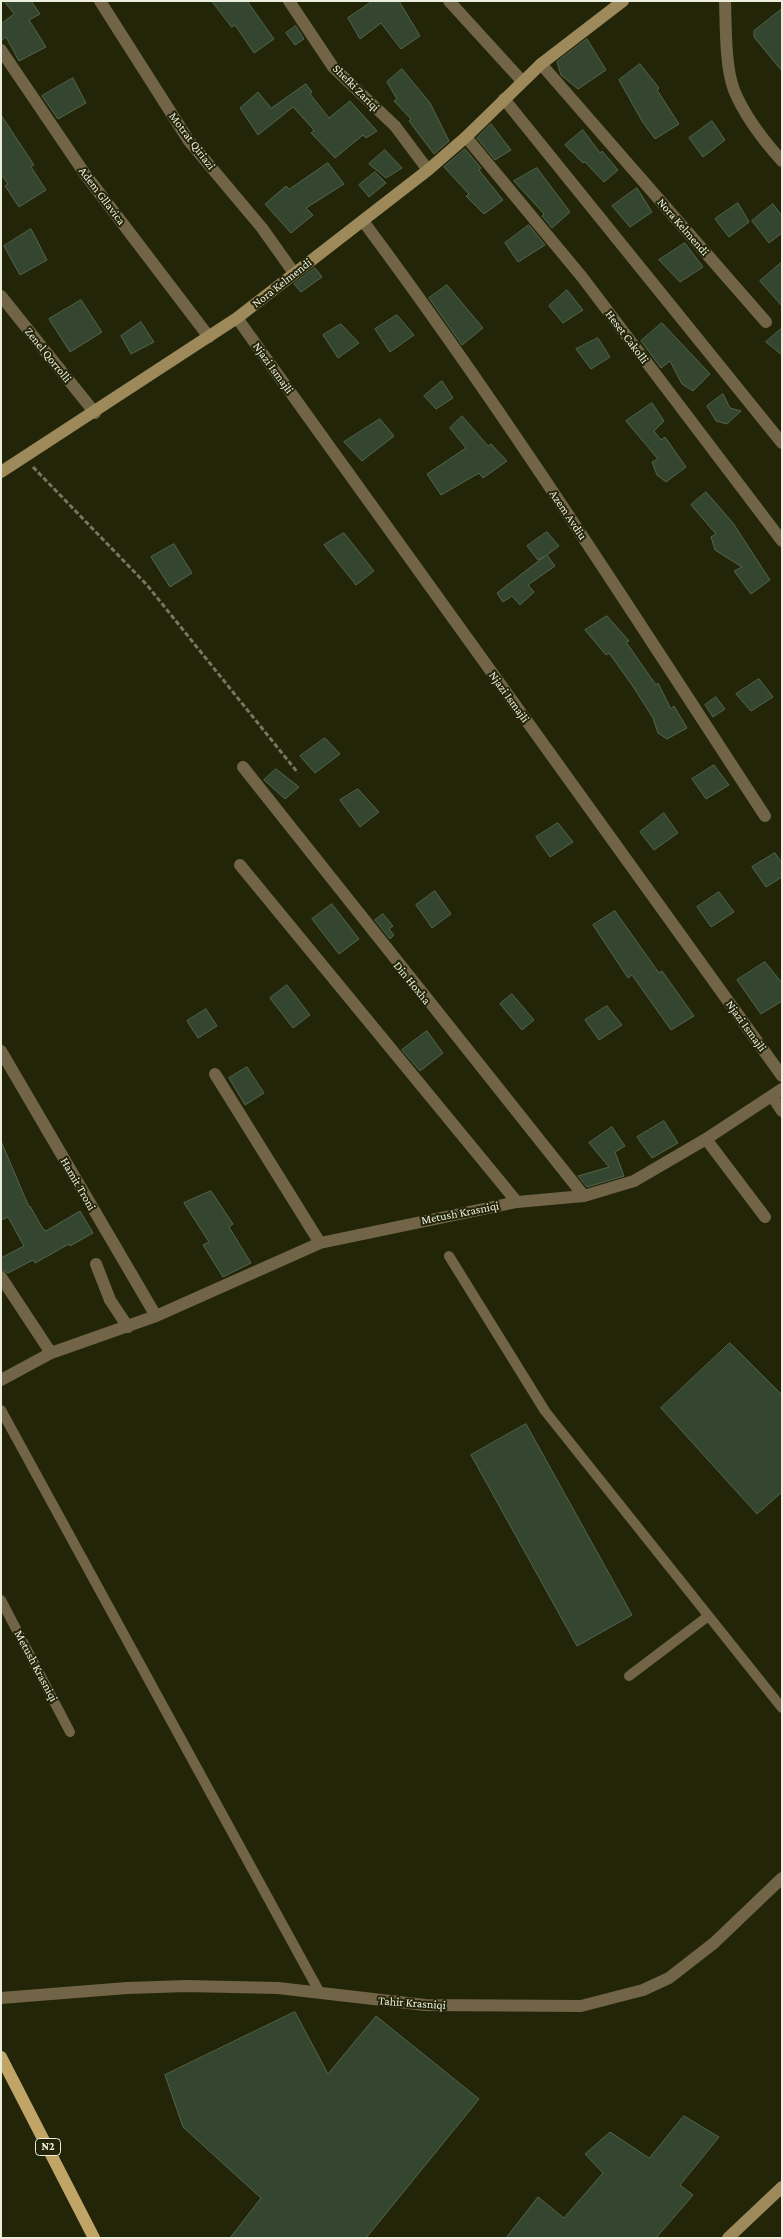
<!DOCTYPE html>
<html>
<head>
<meta charset="utf-8">
<style>
  body { margin:0 }
  #map { position:relative; width:783px; height:2239px; overflow:hidden; background:#232509; font-family:"Crimson Pro",serif }
  canvas { display:block }
  .frame { position:absolute; inset:0; border:2px solid #eceedd; pointer-events:none }
</style>
</head>
<body>
<div id="map">
<canvas width="783" height="2239"></canvas>
<div class="frame"></div>
</div>
<script>
const context = document.querySelector('canvas').getContext('2d');
context.lineJoin = 'round';
function paint(path, color) {
  context.fillStyle = color;
  context.fill(path, 'evenodd');
}
function trace(path, color, width, dash) {
  context.strokeStyle = color;
  context.lineWidth = width;
  context.lineCap = dash ? 'butt' : 'round';
  context.setLineDash(dash || []);
  context.stroke(path);
}
function drawText(font, color, halo, rows, align = 'center') {
  context.font = font + ' "Crimson Pro",serif';
  context.lineWidth = 4;
  context.setLineDash([]);
  context.textBaseline = 'middle';
  context.strokeStyle = halo;
  context.fillStyle = color;
  for (const [text, x, y, turn = 0] of rows) {
    context.save();
    context.translate(x, y);
    context.rotate((+turn || 0) * Math.PI / 180);
    context.textAlign = isNaN(turn) ? turn : align;
    if (halo) context.strokeText(text, 0, 0);
    context.fillText(text, 0, 0);
    context.restore();
  }
}
const building = new Path2D(`
  M4 1H31L40 14 29 20 46 47 19 61 6 37 1 41V24L14 14Z
  M212 1H247L274 39 254 53 235 25 232 27Z
  M373 1H399L420 36 401 49 381 23 360 39 348 18Z
  M782 9V71L754 37V31Z
  M296 26 304 39 295 45 286 33Z
  M587 39 606 70 578 89 561 75 557 62Z
  M640 64 659 88 657 90 679 124 655 139 642 121 619 80Z
  M402 69 430 103 449 141 434 154 409 121 411 119 394 101 397 99 387 82Z
  M73 78 86 103 58 119 42 96Z
  M306 84 312 92 310 94 329 118 350 101 377 131 366 138 363 135 335 158 311 133 314 130 293 107 258 135 240 108 258 92 271 108Z
  M1 115 34 165 31 167 46 190 19 207 5 186 8 184 1 174Z
  M712 121 725 140 703 157 689 138Z
  M491 124 511 150 495 160 477 138Z
  M583 130 600 153 602 151 618 170 604 182 585 162 583 163 565 145Z
  M465 149 481 168 479 170 503 200 484 214 466 196 469 194 444 167Z
  M385 150 402 168 386 178 369 164Z
  M328 163 344 184 306 208 313 215 291 233 265 204 286 186 289 189Z
  M537 168 570 212 552 228 542 216 544 214 514 181Z
  M375 172 386 183 369 197 359 185Z
  M637 188 652 212 630 227 612 206Z
  M738 203 749 222 729 237 715 219Z
  M773 204 782 216V233L769 243 752 221Z
  M529 225 545 245 518 262 505 243Z
  M31 229 47 260 20 275 4 246Z
  M685 243 703 267 680 282 659 260Z
  M782 262V306L760 281Z
  M315 268 322 277 301 292 294 284Z
  M447 285 483 328 462 345 429 298Z
  M567 290 583 310 563 323 549 306Z
  M81 300 102 332 70 352 49 319Z
  M397 315 414 335 390 352 375 329Z
  M141 322 154 342 131 354 121 336Z
  M662 323 710 374 693 391 682 384 670 361 661 368 641 341Z
  M341 324 359 343 338 358 323 335Z
  M782 328V355L766 342Z
  M598 338 610 357 591 369 576 349Z
  M442 381 453 398 436 409 424 396Z
  M723 394 730 408 741 411 727 424 716 421 707 406Z
  M652 403 664 421 654 431 661 440 665 437 686 467 666 482 657 475 652 462 658 459 626 421Z
  M462 416 488 446 491 444 507 461 483 478 479 473 441 495 427 474 466 448 450 428Z
  M380 419 394 436 362 461 344 442Z
  M706 492 733 523 770 580 751 594 734 571 742 567 715 550 711 537 716 534 691 505Z
  M547 532 559 546 547 555 555 566 528 585 534 592 520 605 512 596 503 602 497 593 545 556 538 560 527 546Z
  M344 533 374 571 356 585 324 545Z
  M174 544 192 573 170 587 151 557Z
  M607 616 629 641 626 642 656 685 658 683 671 709 674 706 687 728 667 739 658 733 653 718 632 685 609 653 606 655 585 630Z
  M759 679 773 697 751 711 736 694Z
  M716 697 725 709 713 717 705 705Z
  M325 738 340 754 315 773 300 756Z
  M714 765 729 785 706 799 692 779Z
  M276 769 299 787 285 799 264 780Z
  M358 789 379 812 360 827 340 800Z
  M664 813 678 833 654 850 640 832Z
  M558 823 573 842 550 857 536 837Z
  M775 853 782 863V877L766 887 752 867Z
  M435 891 451 914 432 928 416 905Z
  M719 892 734 912 711 927 697 907Z
  M332 904 359 939 339 954 312 919Z
  M615 911 659 973 662 971 694 1016 671 1030 632 975 628 978 593 925Z
  M383 914 393 926 389 929 394 935 390 939 375 920Z
  M765 962 782 983V1001L761 1014 737 980Z
  M287 985 310 1015 293 1028 270 998Z
  M512 994 534 1020 522 1030 500 1004Z
  M607 1006 622 1025 599 1040 585 1020Z
  M206 1009 217 1026 198 1038 187 1021Z
  M427 1031 443 1053 420 1071 402 1050Z
  M247 1067 264 1093 245 1105 229 1078Z
  M664 1121 678 1143 652 1158 637 1137Z
  M612 1127 625 1146 615 1152 624 1176 587 1187 578 1176 609 1167 589 1143Z
  M1 1141 29 1207 30 1206 43 1229 46 1231 80 1211 93 1233 70 1246 69 1244 35 1263 33 1260 8 1273 1 1269V1258L24 1246 8 1217 1 1220Z
  M211 1191 233 1224 229 1227 251 1263 223 1277 203 1245 209 1242 184 1203Z
  M730 1343 782 1395V1492L757 1514 661 1408Z
  M526 1424 632 1615 577 1646 471 1455Z
  M295 2012 328 2074 376 2016 479 2099 366 2238H230L261 2198 183 2127 165 2075Z
  M684 2116 719 2137 680 2185 693 2195 656 2238H506L538 2197 564 2218 603 2173 585 2154 610 2132 649 2158Z`);
const path = new Path2D(`
  M33 467 147 585 298 773`);
const lane = new Path2D(`
  M449 1256 545 1411 782 1708
  M1 1410 320 1993
  M1 1600 70 1732
  M629 1676 707 1617`);
const street = new Path2D(`
  M100 1 189 141 262 228 294 273
  M289 1 333 67 395 126 428 170
  M449 1 522 81
  M725 1C726 27 725 66 734 90 745 117 763 140 782 161
  M1 50 85 174 209 337
  M541 64 766 322
  M504 99 782 443
  M466 137 582 277 782 541
  M363 221C506 413 634 615 765 816
  M1 296 95 413
  M237 318 782 1076
  M243 767 584 1196
  M240 865 517 1202
  M1 1051 156 1316
  M215 1074 320 1243
  M772 1096 782 1111
  M706 1139 765 1217
  M96 1264 110 1300 128 1327
  M1 1277 51 1353
  M1 1380 51 1353 156 1316 320 1243 517 1202 584 1196 634 1181 706 1139 782 1089
  M1 1998 127 1988 187 1986 278 1988 425 2005 581 2006 643 1990 669 1978 714 1943 782 1878`);
const secondary = new Path2D(`
  M1 472 237 318 428 170 466 137 541 64 623 1
  M728 2238 782 2187`);
const primary = new Path2D(`
  M1 2057 94 2238`);
const shields = [
  [48,2147,25]
];
const shieldNames = [
  ["N2",48,2147]
];
const streetNames = [
  ["Shefki Zariqi",356,88,45],
  ["Motrat Qiriazi",192,141,53],
  ["Adem Gllavica",102,196,53],
  ["Nora Kelmendi",683,227,49],
  ["Nora Kelmendi",282,283,-38],
  ["Heset Cakolli",627,337,53],
  ["Zenel Qorrolli",48,355,51],
  ["Njazi Ismajli",273,368,54],
  ["Azem Avdiu",568,515,56],
  ["Njazi Ismajli",509,697,54],
  ["Din Hoxha",412,983,51],
  ["Njazi Ismajli",746,1026,54],
  ["Hamit Troni",78,1184,60],
  ["Metush Krasniqi",460,1213,-11],
  ["Metush Krasniqi",36,1666,62],
  ["Tahir Krasniqi",412,2003,4]
];
paint(building, '#34462f');
trace(building, '#53654d', 1);
trace(path, '#757760', 3, [5, 2.5]);
trace(lane, '#716447', 10);
trace(street, '#716447', 12);
trace(secondary, '#9d8959', 12);
trace(primary, '#c0a567', 12);
for (const [x, y, w] of shields) {
  const box = new Path2D();
  box.roundRect(x - w / 2, y - 8.5, w, 17, 4);
  context.fillStyle = '#232509';
  context.fill(box);
  trace(box, '#eceedd', 1);
}
drawText('bold 11px', '#eceedd', null, shieldNames);
drawText('12px', '#eceedd', '#232509', streetNames);
</script>
</body>
</html>
